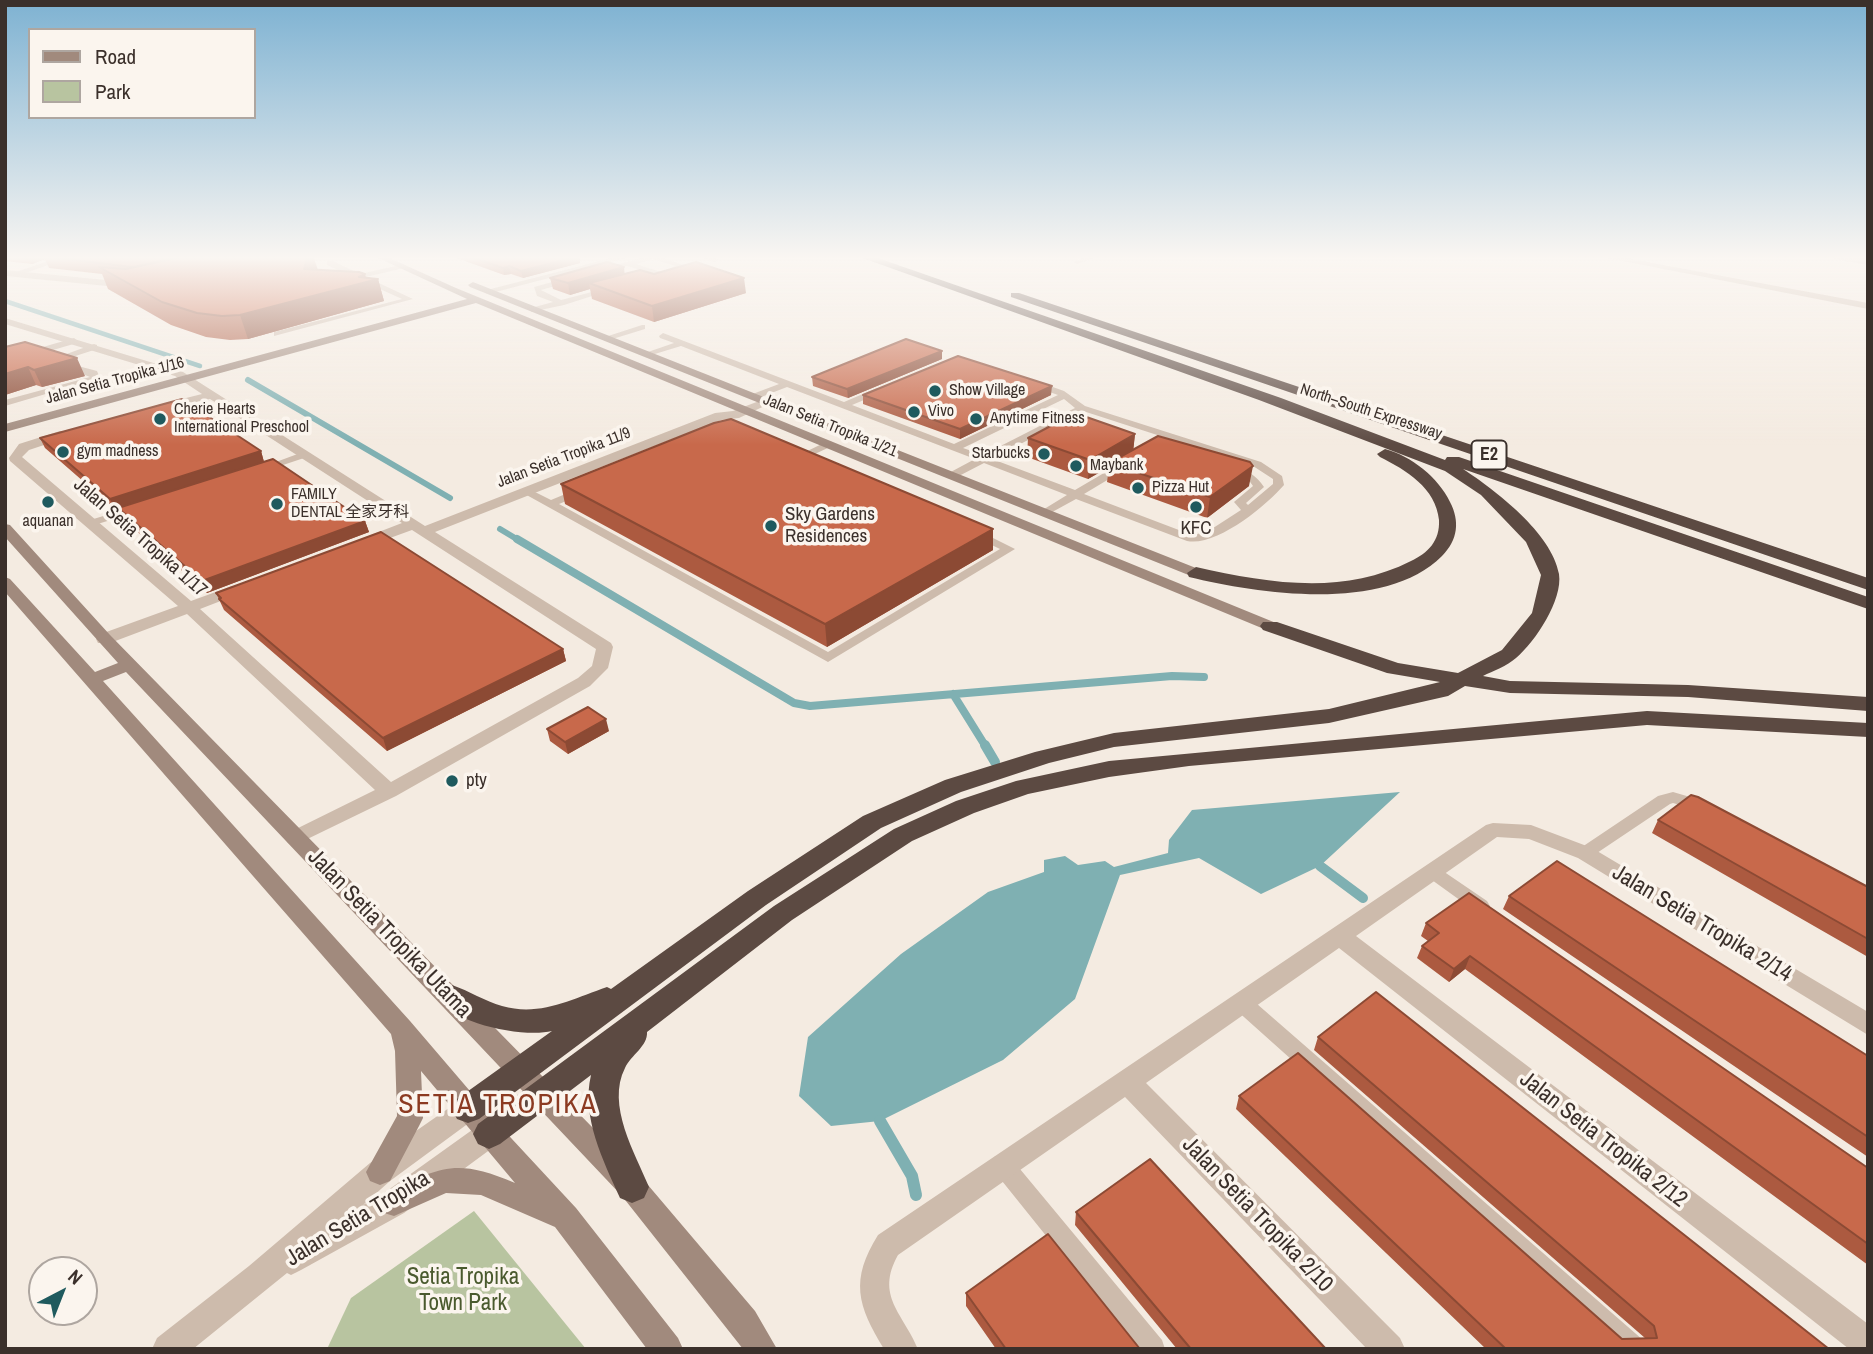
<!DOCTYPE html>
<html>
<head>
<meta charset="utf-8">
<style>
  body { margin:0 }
  #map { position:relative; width:1873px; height:1354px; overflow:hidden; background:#f4ebe1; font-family:"Archivo Narrow",sans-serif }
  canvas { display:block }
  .frame { position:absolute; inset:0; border:7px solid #3b302b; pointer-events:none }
  .legend { position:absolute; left:28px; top:28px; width:228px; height:91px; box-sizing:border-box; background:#fbf5ee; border:2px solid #aea6a0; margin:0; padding:9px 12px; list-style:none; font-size:21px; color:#3b302b }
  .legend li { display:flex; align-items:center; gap:14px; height:35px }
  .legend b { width:35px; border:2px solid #aea6a0 }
  .north { position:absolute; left:28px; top:1256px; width:70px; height:70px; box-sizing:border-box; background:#fbf5ee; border:2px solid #aea6a0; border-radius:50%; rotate:42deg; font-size:19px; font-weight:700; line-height:28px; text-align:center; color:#3b302b }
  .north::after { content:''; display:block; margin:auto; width:24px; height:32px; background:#1f5a5e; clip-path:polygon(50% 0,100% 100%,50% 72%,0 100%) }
</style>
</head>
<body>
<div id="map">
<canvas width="1873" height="1354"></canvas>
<div class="frame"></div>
<ul class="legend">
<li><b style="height:9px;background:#a18a7d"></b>Road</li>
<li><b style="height:19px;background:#b8c4a0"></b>Park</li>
</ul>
<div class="north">N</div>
</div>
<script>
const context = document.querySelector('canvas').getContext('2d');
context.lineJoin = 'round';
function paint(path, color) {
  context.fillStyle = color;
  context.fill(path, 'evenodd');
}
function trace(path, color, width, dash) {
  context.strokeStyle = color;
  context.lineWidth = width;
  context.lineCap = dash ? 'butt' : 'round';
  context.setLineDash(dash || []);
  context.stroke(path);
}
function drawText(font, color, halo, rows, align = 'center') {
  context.font = font + ' "Archivo Narrow","Noto Sans SC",sans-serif';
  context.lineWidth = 7;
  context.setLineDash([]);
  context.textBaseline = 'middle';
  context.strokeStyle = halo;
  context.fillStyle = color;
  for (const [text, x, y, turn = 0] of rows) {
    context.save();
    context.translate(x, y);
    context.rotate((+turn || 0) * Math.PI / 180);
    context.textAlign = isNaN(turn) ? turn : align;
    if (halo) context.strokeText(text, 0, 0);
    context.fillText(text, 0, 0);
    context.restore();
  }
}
const green = new Path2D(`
  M474 1211 586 1349H327L351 1298Z`);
const water = new Path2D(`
  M1400 792 1320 866 1261 894 1199 858 1120 875 1075 999 1003 1060 880 1121 831 1126 799 1096 808 1037 901 954 988 892 1044 872V860L1065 856 1078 865 1105 861 1114 867 1168 853 1169 840 1192 810Z`);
const streamFar4 = new Path2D(`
  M5 301 200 366`);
const streamFar3 = new Path2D(`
  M248 380 450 498
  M500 529 520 541`);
const streamFar2 = new Path2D(`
  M517 539 794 703 810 706 1172 676 1204 677
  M953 694 986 747`);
const streamFar1 = new Path2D(`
  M985 745 995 762
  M1320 866 1363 898`);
const stream = new Path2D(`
  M880 1121 912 1176 916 1195`);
const lane = new Path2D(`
  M63 256H74L17 276 10 274Z
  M649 256H657L686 266 661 276 627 266 603 272 599 270ZM653 259 675 266 661 272 636 264Z
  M698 256H709L718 260 714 262Z
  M1088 256H1099L1077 264 1073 262Z
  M327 261H333L360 274 404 264V268L366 277 413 299 274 336V332L402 299 327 265Z
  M570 277 574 279 573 281 541 290 561 300 607 288 611 290 564 305 531 312V308L553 302 537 296 534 287Z
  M642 325H645V329L606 341 602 338Z
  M663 333 844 402 877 388H883V392L852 405 954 444 1058 395 1030 385 1028 383 1033 380 1064 391 1085 406 1261 462 1282 476 1284 485C1266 506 1216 547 1187 541L1076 499 1045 516 1041 515V511L1067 495 984 463 955 478H947V474L975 459 787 387 756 399H750V395L779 384 681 346 645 357V353L674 343 660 338 659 336ZM1064 399 1075 408 983 455 963 448ZM1083 411 1253 466 1273 479V484L1248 505 1246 503 1264 487C1256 475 1246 468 1231 469V473L1248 479 1253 486 1234 502 1241 510 1207 532 1192 535 1084 494 1129 467V463H1121L1075 490 992 459Z
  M74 338 78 341 77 343 5 364V358Z
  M94 344 97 345V349L54 363 50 360Z
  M63 362 97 371 100 378 5 406V400L90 377 63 366Z
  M828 441 832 442V446L802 460H794L793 458Z
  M303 452 307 453V457L262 472 257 469Z
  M527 488 551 500 575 490H583V494L559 504 828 652 1000 549 973 536V532H981L1015 549 828 662 523 493V489Z
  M136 506 140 507V511L91 526 85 523 87 521Z
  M1673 792 1707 802 1709 806 1707 810 1701 811 1673 803 1670 804 1591 857 1585 859 1579 857 1577 853 1579 849 1658 796Z
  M1431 865 1437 867 1487 901 1490 906 1487 911 1481 913 1475 911 1425 875 1422 871 1425 867Z
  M1242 995 1249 997 1643 1340 1646 1349H1615L1235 1009 1232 1003 1235 997Z
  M1002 1154 1010 1157 1162 1340 1165 1349H1137L994 1171 991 1164 994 1157Z`);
const street = new Path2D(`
  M619 256H633L488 294 483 291Z
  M1597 256H1615L1868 303V309Z
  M1831 256 1868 259V265L1835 259Z
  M5 270 127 282 132 285 127 288 5 276Z
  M5 318 183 372 425 526 715 413 733 411 767 398 773 402 739 418 721 420 435 532 611 643 613 647 608 668 590 686 396 796 295 845 288 843 285 838 288 833 375 790 187 614 110 643H98L96 639 98 635 178 606 10 461 9 458 19 444 60 431H68V437L29 450 22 457 191 601 232 586H244L246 589 244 592 200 609 391 782 578 678 592 666 596 649 412 530 368 546H358V540L402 523 210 399 158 411V405L202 394 175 376 5 324Z
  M1493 823 1531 825 1592 848 1868 1012V1035L1578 858 1529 839 1497 837 1356 936 1868 1324V1349H1849L1339 948 1146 1083 1400 1338 1405 1349H1367L1125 1097 898 1255C875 1296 903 1313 918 1349H884C857 1305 850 1280 878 1235L1486 825Z
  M468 1097 477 1101 481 1109 477 1117 390 1181 363 1205 384 1193 479 1125 489 1122 499 1125 502 1134 499 1143 404 1213 301 1270 291 1275 287 1273 193 1349H152L157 1338 249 1266 370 1163 459 1101Z`);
const secondary = new Path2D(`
  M374 256H385L456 288 1276 623 1278 626 1276 629H1264L476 303 5 432V424L467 299Z
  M473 282 1201 570 1204 573 1201 576H1191L470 287 468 285Z
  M5 524 10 525 110 635 642 1178 755 1311 777 1349H743L622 1196 126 672 103 681 410 1021 499 1125 576 1208 678 1338 683 1349H647L555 1227 481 1195 446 1193 394 1216 384 1213 380 1203 384 1193C442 1168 453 1157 515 1183L421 1071 423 1118 419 1126 390 1181 380 1185 370 1181 366 1172 397 1116 395 1051 391 1034 5 592V577L10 579 95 672 118 663 5 537Z`);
const highway = new Path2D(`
  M857 256H872L1281 398 1445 460 1447 457H1459L1868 597V609L1463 469C1495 490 1552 533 1559 574 1563 600 1535 642 1516 658 1507 666 1493 671 1483 676L1510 681 1688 685 1868 697V711L1688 697 1510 693 1465 686 1448 696 1329 723 1114 747 1049 763 961 792 881 828 766 905 479 1119 468 1123 457 1119 452 1109 457 1099 552 1031C524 1038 451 1024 438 997L442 989 452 985C469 991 485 1001 502 1006 540 1017 572 999 607 987L611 989 748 891 863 816 945 780 1035 752 1114 733 1329 709 1440 682 1387 673 1263 630 1260 626 1263 622H1277L1398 663 1458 673 1502 650 1532 613 1541 575 1526 542 1481 495 1445 471 1259 400Z
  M1011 293H1019L1868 578V590L1011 297Z
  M1385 449C1411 456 1438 477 1450 502 1460 521 1458 540 1442 556 1385 613 1260 594 1189 577L1187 573 1196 567C1268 583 1342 596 1411 561 1428 553 1440 541 1439 520 1436 488 1406 470 1380 457L1377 454Z
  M1647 711 1868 723V737L1647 725 1189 766 1109 777 1028 794 974 813 912 841 792 920 647 1032C648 1046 631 1055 625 1068 606 1105 635 1153 649 1187L644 1198 632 1203 620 1198C603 1160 581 1117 591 1075L500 1144 489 1149 478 1144 473 1134 478 1124 774 906 894 829 956 801 1016 781 1109 761Z`);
const wall = new Path2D(`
  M5 256H313L317 269 378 279 384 301 248 339 230 340 206 337 171 325 108 289 102 274 49 268 45 259 32 264 5 261Z
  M451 256H579L580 263 523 278 511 274 504 275Z
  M1853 256H1868V258Z
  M625 274H654L746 293 654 322 592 299 590 289 570 295 553 289 550 278Z
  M5 347 85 376 42 387 36 385 5 395Z
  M942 359 848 398 813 386 812 377Z
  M863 395H1051L960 439 863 404Z
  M1135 434 1133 450 1249 486 1207 518 1107 482 1109 467 1088 479 1027 457 1028 438Z
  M40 438 261 451 264 462 365 521 369 532 207 593 123 519 118 508 115 509 45 448Z
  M561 484 993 550 827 647 565 504Z
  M216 593 563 649 566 661 387 751 224 610Z
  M547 729 609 731 568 754 550 741Z
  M1658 820 1868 887V957L1652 833Z
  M1509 896 1868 1056V1157L1503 909Z
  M1426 923 1868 1168V1265L1465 969 1449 982 1417 958 1422 946 1428 941 1421 936Z
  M1318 1037 1829 1349H1486L1236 1109 1239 1096 1622 1339 1645 1338 1314 1050Z
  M1076 1212 1326 1349H1177L1075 1225Z
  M966 1293 1140 1349H996L966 1306Z`);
const shadedWall = new Path2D(`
  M28 256H55H44L45 259 32 264Z
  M308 256H313L318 270 304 269Z
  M579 256 580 263 523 278 521 271Z
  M509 266 511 274 504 275 503 268Z
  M624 267 625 279 589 283 590 289 570 295 568 283Z
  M365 274 367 281 378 279 384 301 248 339 240 315 359 277Z
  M744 278 746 293 654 322 652 306Z
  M942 351V359L848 398 847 389Z
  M77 358 85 376 42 387 34 370Z
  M28 367 36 385 5 395V374Z
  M1052 386 1051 395 960 439V429Z
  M1135 434 1133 453 1109 463V467L1088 479 1090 460Z
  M261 451 264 462 115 509 110 499Z
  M1253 466 1249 486 1207 518 1210 497Z
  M365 521 369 532 207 593 202 581Z
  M993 529V550L827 647 825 624Z
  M563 649 566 661 387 751 383 738Z
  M606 719 609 731 568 754 565 742Z
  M1470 956 1465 969 1449 982 1454 969Z`);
const building = new Path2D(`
  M44 256H168L178 257 129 268 132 267Z
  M185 256H308L304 269 359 272 365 274 359 277 378 279 240 315 222 316 197 313 162 302 99 267 126 269Z
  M469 256H579L521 271 509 266 503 268Z
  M607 262 624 267 568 283 550 278Z
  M696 262 744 278 652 306 589 283 640 270 654 274Z
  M906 339 942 351 847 389 812 377Z
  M25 342 77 358 34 370 28 367 5 374V347Z
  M958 356 1052 386 960 429 863 395Z
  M182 399 261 451 110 499 40 438Z
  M1075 413 1135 434 1090 460 1028 438Z
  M731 419 993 529 825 624 561 484 714 423Z
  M1158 436 1250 462 1253 466 1210 497 1109 463Z
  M273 459 365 521 202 581 118 508Z
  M381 532 563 649 383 738 219 599 221 598 216 593Z
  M588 707 606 719 565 742 547 729Z
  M1691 795 1698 797 1868 887V939L1658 820Z
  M1557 861 1868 1056V1137L1509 896Z
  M1469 893 1868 1168V1244L1470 956 1454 969 1422 946 1439 933 1426 923Z
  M1376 992 1829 1349H1506L1239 1096 1298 1053 1622 1339 1657 1338 1654 1326 1318 1037Z
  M1150 1159 1326 1349H1191L1076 1212Z
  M1048 1234 1140 1349H1006L966 1293Z`);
const markers = [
  [935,391,7,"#1f5a5e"],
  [914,412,7,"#1f5a5e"],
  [160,419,7,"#1f5a5e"],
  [976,419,7,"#1f5a5e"],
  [63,452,7,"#1f5a5e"],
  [1044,454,7,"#1f5a5e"],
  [1076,466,7,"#1f5a5e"],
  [1138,488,7,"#1f5a5e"],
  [48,502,7,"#1f5a5e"],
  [277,504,7,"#1f5a5e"],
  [1196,507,7,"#1f5a5e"],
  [771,526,7,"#1f5a5e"],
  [452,781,7,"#1f5a5e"]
];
const farStreetnames = [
  ["Jalan Setia Tropika 1/16",115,381,-15],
  ["North–South Expressway",1371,412,18],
  ["Jalan Setia Tropika 1/21",830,426,22],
  ["Jalan Setia Tropika 11/9",564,458,-21]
];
const farPoinames = [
  ["Show Village",949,391],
  ["Cherie Hearts",174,410],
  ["International Preschool",174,428],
  ["Vivo",928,412],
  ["Anytime Fitness",990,419],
  ["gym madness",77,452],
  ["Starbucks",1030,454,"right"],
  ["Maybank",1090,466],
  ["Pizza Hut",1152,488],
  ["FAMILY",291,495],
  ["DENTAL 全家牙科",291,513],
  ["aquanan",48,522,"center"]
];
const shields = [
  [1489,455,35]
];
const shieldNames = [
  ["E2",1489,455]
];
const poiNames = [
  ["Sky Gardens",785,515],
  ["Residences",785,537],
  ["KFC",1196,529,"center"],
  ["pty",466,781]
];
const streetNames = [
  ["Jalan Setia Tropika 1/17",140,538,41]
];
const nearStreetnames = [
  ["Jalan Setia Tropika 2/14",1702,924,31],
  ["Jalan Setia Tropika Utama",389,934,46],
  ["Jalan Setia Tropika 2/12",1603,1140,38],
  ["Jalan Setia Tropika 2/10",1257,1215,46],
  ["Jalan Setia Tropika",358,1219,-31]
];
const nearParknames = [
  ["Setia Tropika",463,1278],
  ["Town Park",463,1304]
];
const nearQuarternames = [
  ["SETIA TROPIKA",498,1105]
];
paint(green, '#b8c4a0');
paint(water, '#7fb0b2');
trace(streamFar4, '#7fb0b2', 4.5);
trace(streamFar3, '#7fb0b2', 6);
trace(streamFar2, '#7fb0b2', 8);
trace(streamFar1, '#7fb0b2', 10);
trace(stream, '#7fb0b2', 12);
paint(lane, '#cdbbac');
paint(street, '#cdbbac');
paint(secondary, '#a18a7d');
paint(highway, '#5c4a42');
paint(wall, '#ac5a40');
paint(shadedWall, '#8c4a34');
paint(building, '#c8694b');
trace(building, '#8c4a34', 2);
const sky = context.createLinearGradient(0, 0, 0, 445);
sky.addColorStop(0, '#7eb2d2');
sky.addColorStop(0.58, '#faf6f2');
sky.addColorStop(1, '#faf6f200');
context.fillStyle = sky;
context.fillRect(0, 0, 1873, 445);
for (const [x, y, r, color] of markers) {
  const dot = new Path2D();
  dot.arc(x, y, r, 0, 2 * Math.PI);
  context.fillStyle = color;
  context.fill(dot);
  trace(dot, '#fbf5ee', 2.5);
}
drawText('16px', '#3b302b', '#fbf5ee', farStreetnames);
drawText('16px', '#3b302b', '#fbf5ee', farPoinames, 'left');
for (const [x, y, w] of shields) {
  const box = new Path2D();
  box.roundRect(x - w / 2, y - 14.5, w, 29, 5);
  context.fillStyle = '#fbf5ee';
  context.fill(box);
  trace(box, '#3b302b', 2);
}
drawText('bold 18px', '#3b302b', null, shieldNames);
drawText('19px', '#3b302b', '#fbf5ee', poiNames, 'left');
drawText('19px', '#3b302b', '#fbf5ee', streetNames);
drawText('23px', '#3b302b', '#fbf5ee', nearStreetnames);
drawText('23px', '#4a5a2e', '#fbf5ee', nearParknames);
context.letterSpacing = '2px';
drawText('28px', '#8c3b22', '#fbf5ee', nearQuarternames);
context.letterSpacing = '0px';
</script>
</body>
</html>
